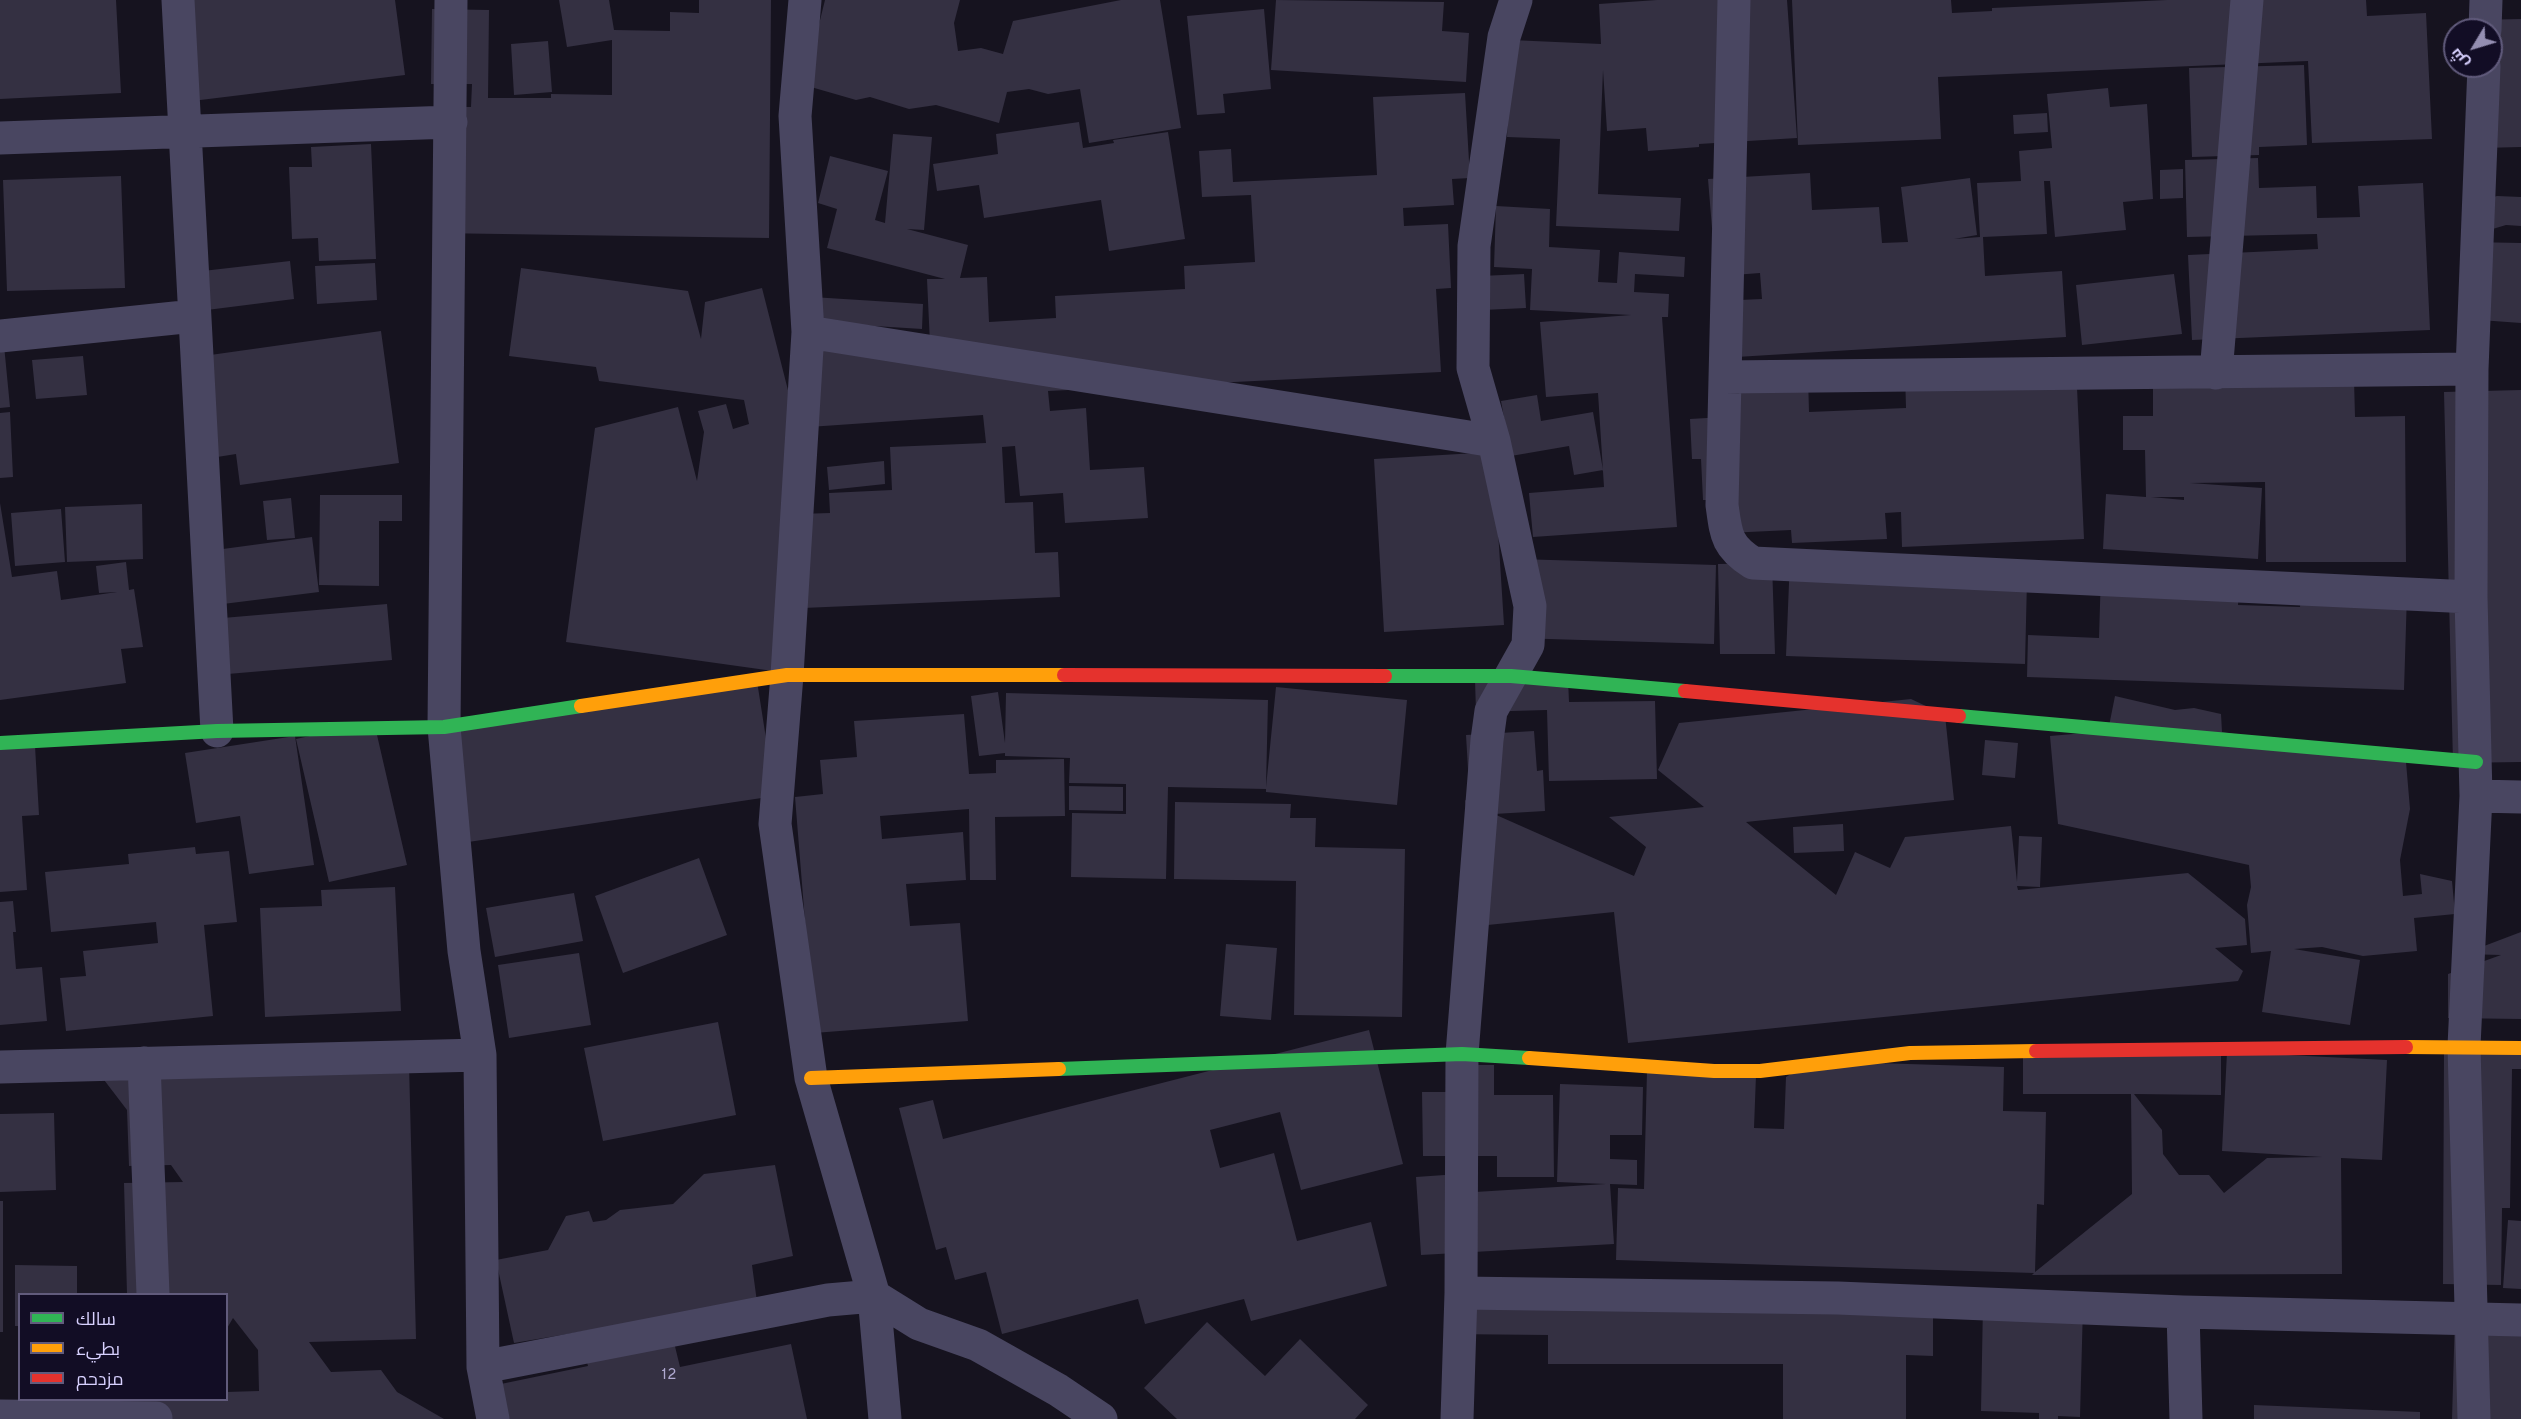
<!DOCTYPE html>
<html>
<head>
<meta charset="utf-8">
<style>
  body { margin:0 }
  #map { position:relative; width:2521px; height:1419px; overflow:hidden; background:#16131f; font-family:Overpass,Cairo,sans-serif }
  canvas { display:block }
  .legend { position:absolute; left:18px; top:1293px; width:210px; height:108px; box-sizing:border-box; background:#120d25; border:2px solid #615b7c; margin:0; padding:8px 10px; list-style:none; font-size:18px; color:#d8d1ff }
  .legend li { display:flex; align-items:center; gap:12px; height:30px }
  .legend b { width:30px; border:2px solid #615b7c }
  .north { position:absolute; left:2443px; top:18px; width:60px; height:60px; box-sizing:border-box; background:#120d25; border:2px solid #615b7c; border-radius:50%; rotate:232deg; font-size:16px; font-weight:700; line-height:24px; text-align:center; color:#d8d1ff }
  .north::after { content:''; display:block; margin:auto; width:21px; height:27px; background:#948eb1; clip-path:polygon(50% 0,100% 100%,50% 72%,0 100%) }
</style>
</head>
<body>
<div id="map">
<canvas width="2521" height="1419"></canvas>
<ul class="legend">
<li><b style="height:8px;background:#30b455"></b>سالك</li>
<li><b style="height:8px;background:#ff9f0a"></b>بطيء</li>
<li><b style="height:8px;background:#e5322d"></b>مزدحم</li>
</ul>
<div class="north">ش</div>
</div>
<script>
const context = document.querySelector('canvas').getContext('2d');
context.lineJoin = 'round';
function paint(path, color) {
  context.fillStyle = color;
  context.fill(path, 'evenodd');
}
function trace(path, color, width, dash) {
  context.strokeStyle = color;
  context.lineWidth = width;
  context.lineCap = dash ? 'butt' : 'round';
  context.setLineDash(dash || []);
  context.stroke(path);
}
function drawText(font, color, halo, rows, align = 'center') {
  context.font = font + ' Overpass,sans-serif';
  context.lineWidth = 4.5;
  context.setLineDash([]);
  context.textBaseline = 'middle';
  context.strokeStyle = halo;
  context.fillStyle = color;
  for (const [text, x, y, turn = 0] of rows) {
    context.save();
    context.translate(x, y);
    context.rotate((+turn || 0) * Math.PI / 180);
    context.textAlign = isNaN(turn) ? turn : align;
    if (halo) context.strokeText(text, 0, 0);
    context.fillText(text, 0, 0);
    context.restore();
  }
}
const building = new Path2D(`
  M0 0H116L121 93 0 99Z
  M171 0H395L405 75 184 102Z
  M559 0H609L614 30 670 31V12L699 13V0H771L769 238 435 233 436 107H471L472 84H431L432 9 489 10 488 98H551V94L612 95V40L567 47Z
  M825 0H960L954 23 958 51 981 48 1003 54 1013 21 1121 0H1160L1181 128 1089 143 1080 89 1048 94 1029 89 1007 92 999 123 936 105 909 109 870 97 856 100 804 85Z
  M1276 0 1444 2 1442 31 1469 33 1466 82 1271 70Z
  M1657 0H1787L1797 138 1699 144V147L1648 151 1646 128 1607 131 1603 70 1598 194 1681 198 1679 231 1556 226 1560 139 1507 137 1511 40 1601 44 1599 4Z
  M1792 0H1951L1952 13 1992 11V8L2167 0H2366L2367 16 2426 13 2432 139 2312 143 2308 61 1938 77 1941 139 1798 145Z
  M1264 9 1271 89 1223 94 1225 113 1197 115 1187 16Z
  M2521 19V147L2482 148 2491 66V30L2476 20Z
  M548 41 552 92 514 95 511 44Z
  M2304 65 2307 145 2259 147V155L2192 157 2189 68Z
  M2108 88 2110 107 2147 104 2153 199 2123 202 2126 230 2055 237 2050 181H2044L2047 234 1983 237 1985 276 2062 271 2066 337 1720 358 1717 301 1762 299 1760 273 1734 275 1731 227 1712 228 1708 179 1810 173 1812 210 1879 207 1882 243 1908 242 1901 187 1970 178 1977 235 1954 239 1980 237 1977 183 2021 181 2019 151 2052 148 2047 94Z
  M1465 93 1470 178 1452 179 1454 205 1403 208 1404 226 1448 224 1451 288 1436 289 1441 372 1048 391 1050 411 1086 408 1090 470 1144 467 1148 518 1065 523 1063 493 1020 496 1015 446 1002 447 1005 503 1033 502 1035 553 1058 552 1060 597 803 608 799 514 830 513 829 493 892 490 890 447 986 443 983 415 809 427 803 347 930 344 927 279H945L827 248 837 209 818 203 830 156 888 171 875 220 885 223 893 134 932 137 924 230 907 229 968 245 960 278 987 277 989 322 1056 318 1055 296 1185 289 1184 266 1255 262 1251 195 1202 197 1199 151 1231 149 1233 182 1377 175 1373 97Z
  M2047 113 2048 132 2014 134 2013 115Z
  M1079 122 1083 148 1114 143 1113 140 1168 132 1185 239 1109 251 1101 200 984 218 979 185 937 191 933 164 998 154 996 134Z
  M371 144 376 259 319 261 318 238 292 239 289 167H312L311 147Z
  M2258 158 2259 188 2316 186 2317 218 2360 217 2358 186 2423 183 2430 330 2192 340 2188 255 2318 249 2317 234 2187 237 2185 160Z
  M2183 169V198L2160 199V170Z
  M121 176 125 288 7 291 3 180Z
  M2497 196 2521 197V226L2506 225 2486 231 2477 202Z
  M1496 206 1550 209 1549 247 1600 250 1598 282 1617 283 1619 252 1685 257 1684 277 1635 274 1634 292 1669 294 1668 317H1662L1677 527 1533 537 1529 493 1604 487 1598 393 1546 397 1540 322 1631 315 1530 310 1532 269 1494 267Z
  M2471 242 2521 243V323L2466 319Z
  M290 261 294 299 199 311 194 272Z
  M375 263 377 300 317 304 315 266Z
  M521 268 688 291 701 339 705 302 762 288 791 402 773 671 566 642 595 428 678 407 697 481 704 432 698 411 726 404 733 429 749 424 744 400 599 381 596 367 509 356Z
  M1524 274 1526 308 1483 310 1481 276Z
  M2174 274 2182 334 2082 345 2076 285Z
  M812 297 923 304 922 329 810 322Z
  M381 331 399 463 240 485 236 454 211 458 196 357Z
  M4 345 10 407 0 408V346Z
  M83 356 87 395 36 399 32 360Z
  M2076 366 2084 539 1902 547 1901 512 1885 513 1887 539 1792 543 1791 530 1727 533 1726 500H1703L1701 459H1692L1690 419 1740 416 1738 379 1808 376 1809 412 1906 408 1905 373Z
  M2354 379 2355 417 2405 416 2406 562H2266L2265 482 2190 483 2262 488 2258 559 2103 549 2106 494 2146 497 2145 450H2123V416H2153V380ZM2151 497H2184V500Z
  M2521 390V762L2453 763 2444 392Z
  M1537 395 1541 421 1593 412 1603 470 1574 475 1569 446 1511 456 1501 401Z
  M10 412 13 477 0 478V413Z
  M1493 452 1504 625 1384 632 1374 459Z
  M884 461 885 484 829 490 827 467Z
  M320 495H402V521H379V586L319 585Z
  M291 498 295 538 267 540 263 501Z
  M0 503 12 577 57 571 61 600 117 592 99 593 96 566 126 562 129 590 134 589 143 647 121 649 126 683 0 700Z
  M142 504 143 559 67 562 65 507Z
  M61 509 65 562 15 566 11 513Z
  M312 537 319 592 215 605 208 551Z
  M1518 559 1716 565 1714 644 1516 638Z
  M1790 559 2027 580 2025 664 1786 656Z
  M1772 563 1775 654H1720L1718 564Z
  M2101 572 2239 591 2238 605 2300 607 2301 590 2407 594 2404 690 2027 677 2028 635 2099 638Z
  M387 604 392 660 216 675 211 619Z
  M1568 679 1569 702 1655 701 1657 779 1549 781 1547 710 1476 712 1475 680Z
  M757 681 775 796 455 844 437 729Z
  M1276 687 1407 700 1397 805 1266 792V789L1168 787 1166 879 1071 877 1072 813 1126 814V784L1069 783 1070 758 1005 756V753L979 756 971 696 998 692 1005 743 1006 693 1268 700 1266 787Z
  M2115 696 2175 710 2194 708 2221 714 2222 732 2406 762 2410 809 2400 860 2403 896 2422 894 2420 874 2452 881 2455 914 2414 918 2417 951 2363 956 2322 947 2294 949 2360 960 2350 1025 2262 1012 2271 951 2251 953 2247 905 2251 887 2249 865 2058 824 2050 736 2108 731Z
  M1911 699 1945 715 1954 800 1746 822 1836 895 1855 852 1890 868 1905 837 2011 826 2017 882 2019 836 2042 837 2040 887 2017 886 2018 890 2188 873 2245 919 2247 945 2215 948 2243 971 2238 981 1628 1043 1614 912 1478 926 1465 800 1470 803 1466 735 1534 731 1537 771 1543 770 1545 811 1494 814 1634 876 1646 847 1609 817 1704 807 1658 770 1679 723Z
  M964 714 969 774 996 773V760L1064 759 1065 816 995 817 996 880H970L969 809 880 816 882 839 963 832 966 880 906 884 910 926 960 923 968 1021 814 1033 795 797 823 794 820 760 857 757 854 721Z
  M374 722 407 865 329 882 296 739Z
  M295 736 314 865 249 874 240 816 196 823 185 753Z
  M1985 740 2018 743 2015 778 1982 775Z
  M35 746 39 815 22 816 27 890 0 892V748Z
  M1069 786 1123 787V811L1069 810Z
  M1175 802 1291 804 1290 818H1316L1315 847 1405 849 1402 1017 1294 1015 1296 881 1174 879Z
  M1843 824 1844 851 1794 853 1793 827Z
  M195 847 196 854 229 851 237 922 204 925 213 1016 66 1031 60 978 86 976 83 951 158 943 156 922 51 932 45 872 129 864 128 854Z
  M699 858 727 935 623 973 595 896Z
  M395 887 401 1011 265 1017 260 908 322 906 321 890Z
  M574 893 583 941 495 957 486 908Z
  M13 901 16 932H13L16 969 42 967 47 1021 0 1025V902Z
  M2521 932V1019L2448 1018V974L2501 955 2463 954Z
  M1226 944 1277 948 1271 1020 1220 1016Z
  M579 953 591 1025 509 1038 498 965Z
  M718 1022 736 1115 603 1141 584 1048Z
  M1369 1030 1403 1164 1301 1190 1280 1112 1210 1130 1220 1168 1274 1153 1297 1241 1371 1222 1387 1286 1251 1321 1244 1299 1145 1324 1138 1299 1002 1334 986 1272 955 1280 946 1247 936 1250 899 1108 933 1100 943 1139Z
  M2023 1048 2221 1049V1095L2134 1094 2162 1130 2163 1154 2179 1175H2209L2224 1193 2267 1158 2322 1157 2222 1151 2227 1052 2387 1060 2382 1160 2341 1158 2342 1274 2032 1275 2034 1273 1616 1260 1618 1188 1644 1189 1647 1071 1756 1075 1754 1128 1784 1129 1786 1077 1812 1061 2004 1067 2003 1111 2046 1112 2044 1205 2037 1204 2035 1272 2132 1194 2131 1094H2023Z
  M2444 1051 2521 1052V1069H2512L2510 1208H2502L2501 1285 2443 1284Z
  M409 1064 416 1339 309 1342 331 1372 381 1370 397 1392 444 1419H118L117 1400H226V1392L259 1391 258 1350 233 1318 226 1330V1294H127L124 1183 183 1182 171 1165 129 1166 127 1110 98 1072Z
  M1454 1065H1494V1095H1553L1554 1177H1497V1156H1423L1422 1092H1455Z
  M1560 1084 1643 1087 1642 1135H1610V1159L1637 1160V1185L1610 1184 1614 1244 1421 1255 1416 1177 1473 1173 1475 1192 1606 1184 1557 1182Z
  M54 1113 56 1190 0 1192V1114Z
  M775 1165 793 1256 752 1265 757 1302 514 1343 496 1260 548 1250 566 1216 589 1211 593 1222 606 1220 620 1210 673 1204 704 1174Z
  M0 1201H3V1332H0Z
  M2508 1220 2521 1221V1289L2503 1288Z
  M15 1265 77 1266V1294H20V1326H15Z
  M1933 1293V1356L1906 1355V1419H1783V1364H1548V1335L1448 1334V1301Z
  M1983 1303 2083 1306 2080 1417 2058 1416V1419H2039V1413L1981 1411Z
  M2521 1312V1419H2452L2455 1315Z
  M1207 1322 1265 1376 1300 1339 1368 1405 1355 1419H1177L1144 1388Z
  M672 1334 680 1367 791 1344 807 1419H503L496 1385 588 1366 584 1351Z
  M2254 1405 2420 1412V1419H2254Z`);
const street = new Path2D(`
  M178 0 217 731
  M451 0 444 727 464 951 480 1055 483 1367 493 1419
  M805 0 795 116 808 332 787 675 775 824 811 1078 874 1296 885 1419
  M1734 0 1722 505C1726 534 1726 546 1753 563L2471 597
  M2485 30 2486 0
  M0 138 451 122
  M808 332 1494 441
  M0 336 194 316
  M2216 373 2247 0
  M1725 377 2472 369
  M2476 796 2521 797
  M144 1063 153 1294
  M0 1067 480 1055
  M1461 1293 1838 1298 2183 1312 2521 1320
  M2183 1312 2186 1419
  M483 1367 828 1300 874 1296 919 1324 978 1345 1058 1390 1101 1419
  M0 1416 156 1418
  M1457 1419 1461 1293 1462 1054 1487 740 1491 711 1528 645 1530 606 1494 441 1473 368 1474 246 1504 37 1516 0
  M2474 1419 2464 1046 2476 796 2471 597 2472 369 2484 66`);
const fast = new Path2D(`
  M1385 676H1511L1685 691
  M1959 716 2476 762
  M0 743 217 731 444 727 581 706
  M1059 1069 1462 1054 1529 1058`);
const slow = new Path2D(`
  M581 706 787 675H1064
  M2406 1047 2521 1048
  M1529 1058 1714 1071H1760L1910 1053 2036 1051
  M811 1078 1059 1069`);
const jam = new Path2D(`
  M1064 675 1385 676
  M1685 691 1959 716
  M2036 1051 2406 1047`);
const numberNames = [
  ["12",669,1376]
];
paint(building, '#343042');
trace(street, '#494661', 33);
trace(fast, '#30b455', 14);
trace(slow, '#ff9f0a', 14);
trace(jam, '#e5322d', 14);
drawText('15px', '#afa9d0', null, numberNames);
</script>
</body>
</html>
